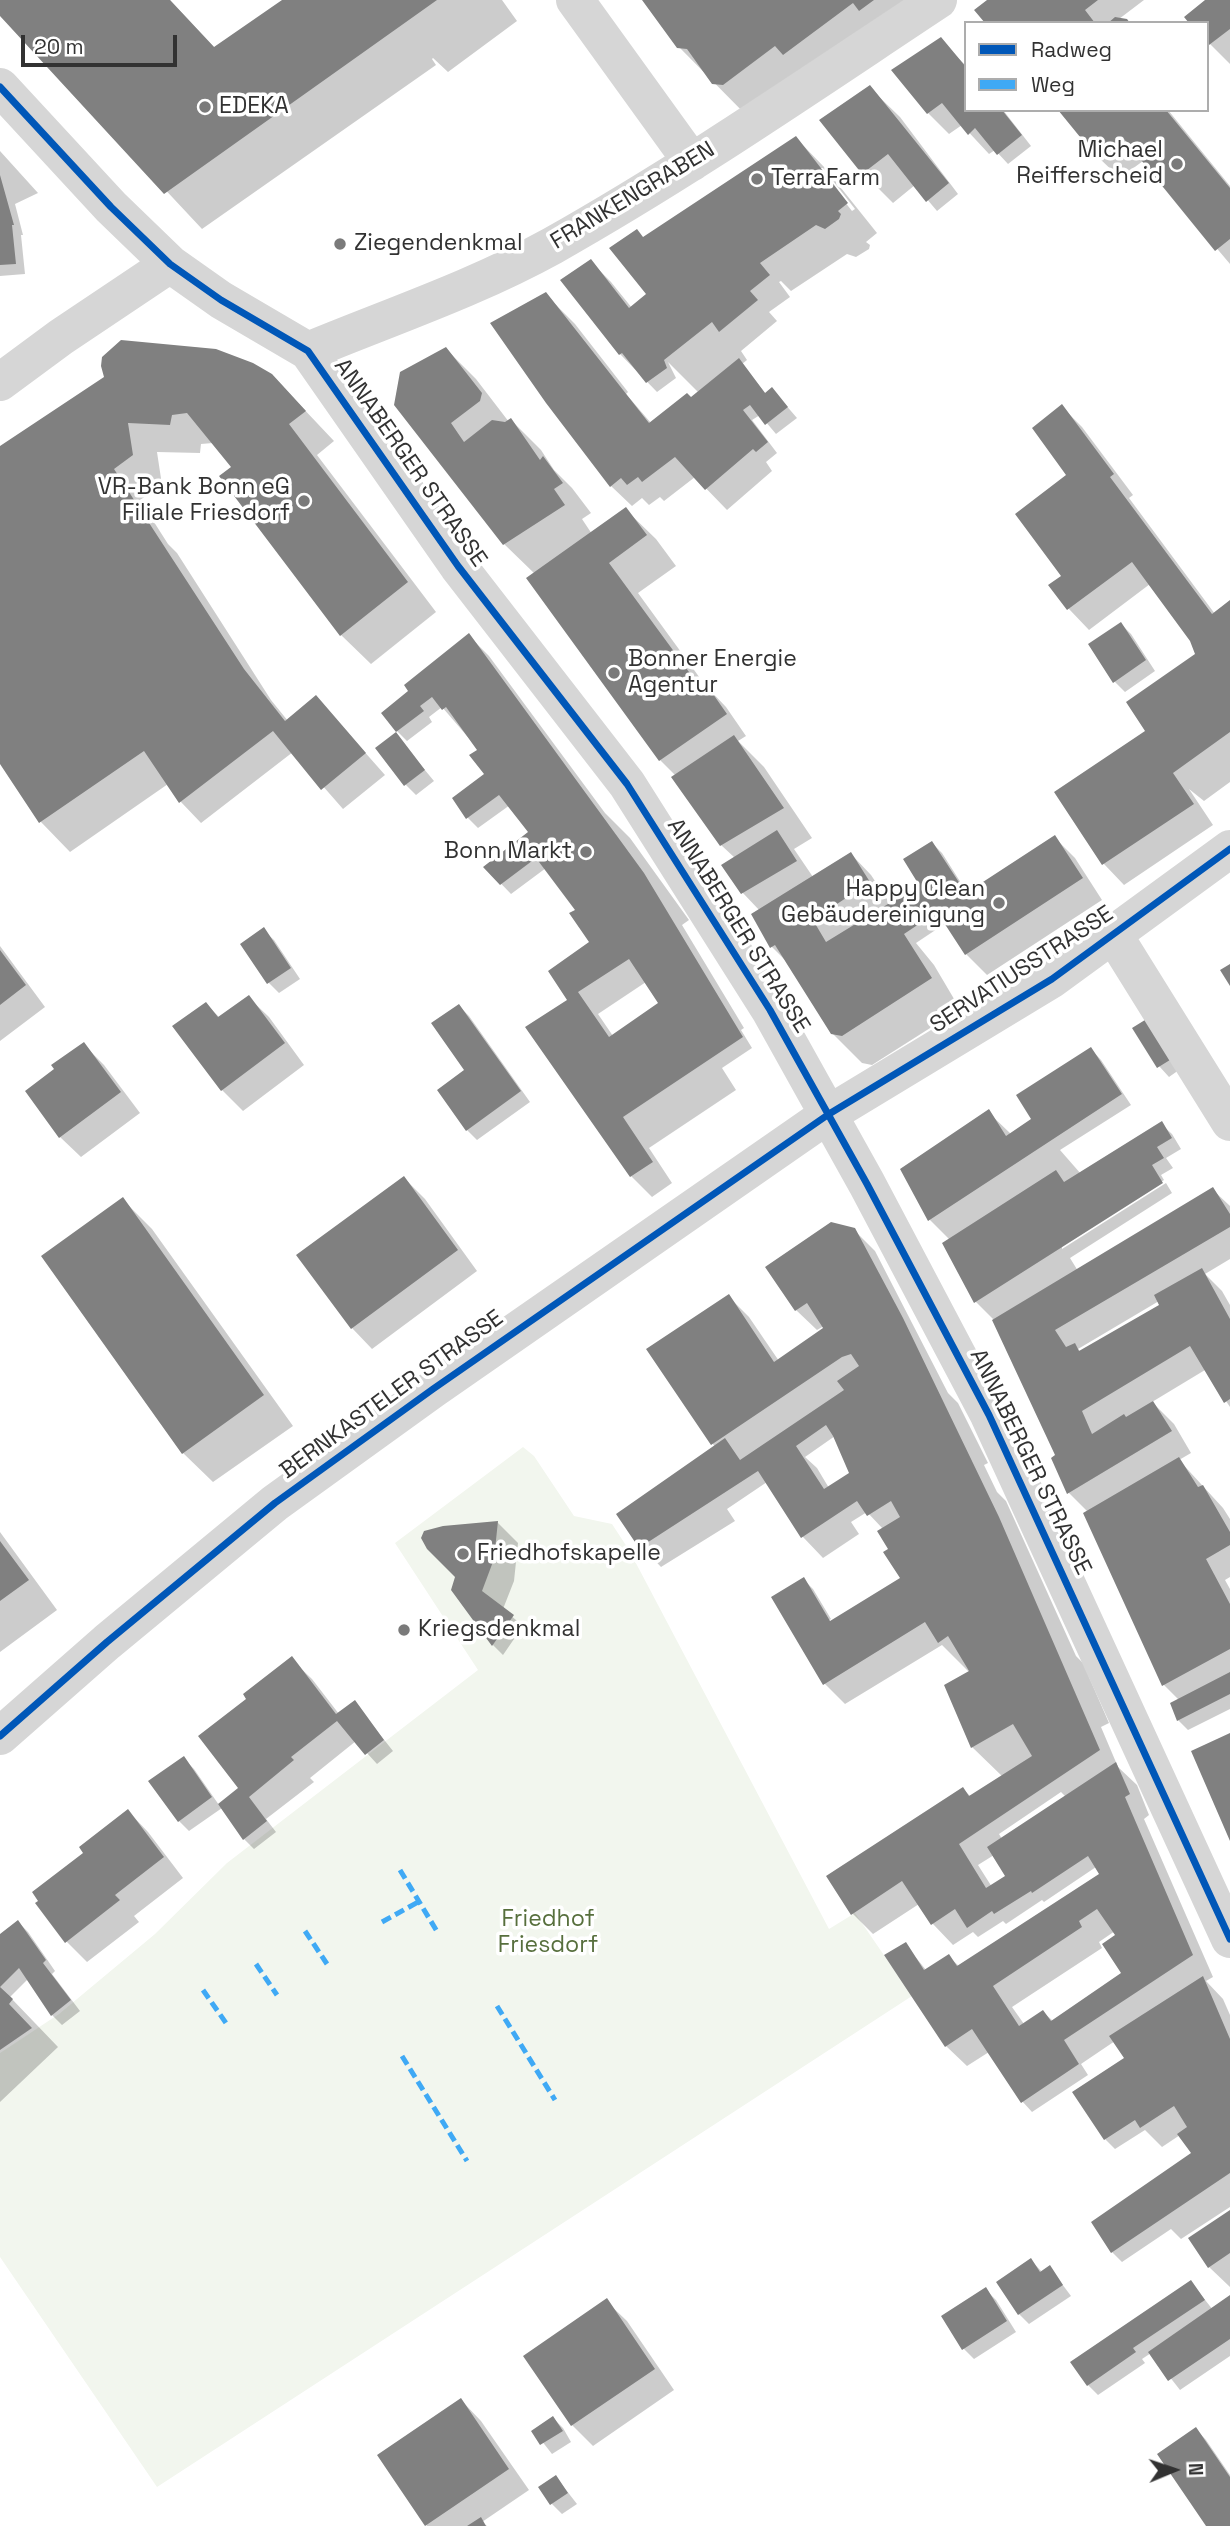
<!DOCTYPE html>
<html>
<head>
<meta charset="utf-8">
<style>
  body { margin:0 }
  #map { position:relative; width:1230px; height:2526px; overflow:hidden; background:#fff; font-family:"Space Grotesk",sans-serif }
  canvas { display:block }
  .legend { position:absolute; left:964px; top:21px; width:245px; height:91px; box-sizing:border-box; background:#fff; border:2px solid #adadad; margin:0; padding:9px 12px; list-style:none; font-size:21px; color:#323232 }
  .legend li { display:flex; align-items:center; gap:14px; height:35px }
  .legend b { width:35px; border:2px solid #adadad }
  .north { position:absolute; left:1139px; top:2435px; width:70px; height:70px; -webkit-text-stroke:5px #fff; paint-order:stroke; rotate:88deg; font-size:19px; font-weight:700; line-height:28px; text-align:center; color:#323232 }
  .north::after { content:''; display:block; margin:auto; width:24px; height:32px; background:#323232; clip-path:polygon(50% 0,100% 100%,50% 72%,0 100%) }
  .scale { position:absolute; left:21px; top:35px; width:156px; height:32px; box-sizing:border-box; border:4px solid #323232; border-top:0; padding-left:9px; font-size:21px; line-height:24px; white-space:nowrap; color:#323232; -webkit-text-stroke:5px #fff; paint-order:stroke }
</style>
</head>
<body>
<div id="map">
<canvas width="1230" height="2526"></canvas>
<ul class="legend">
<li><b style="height:9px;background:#0057b8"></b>Radweg</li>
<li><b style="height:9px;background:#3fa9f5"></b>Weg</li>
</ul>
<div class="north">N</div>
<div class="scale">20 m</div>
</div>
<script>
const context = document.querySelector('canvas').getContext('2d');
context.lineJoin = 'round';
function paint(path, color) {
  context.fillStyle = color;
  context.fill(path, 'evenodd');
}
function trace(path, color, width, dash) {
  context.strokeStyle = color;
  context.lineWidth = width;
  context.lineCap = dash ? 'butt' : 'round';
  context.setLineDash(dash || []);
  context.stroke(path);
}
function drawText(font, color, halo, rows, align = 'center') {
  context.font = font + ' "Space Grotesk",sans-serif';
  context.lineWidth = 7;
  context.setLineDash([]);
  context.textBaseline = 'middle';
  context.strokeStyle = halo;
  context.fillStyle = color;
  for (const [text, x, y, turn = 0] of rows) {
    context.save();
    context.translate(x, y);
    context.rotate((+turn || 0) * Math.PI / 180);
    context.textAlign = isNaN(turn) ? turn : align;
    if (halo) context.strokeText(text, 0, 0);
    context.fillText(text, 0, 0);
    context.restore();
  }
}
const green = new Path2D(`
  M523 1447 534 1456 574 1516 612 1524 629 1550 829 1929 855 1913 912 1996 157 2487 0 2257V2053L59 2014 155 1934 227 1863 478 1670 395 1543Z`);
const shadow = new Path2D(`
  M0 0H170L215 48 285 0H502L517 21 448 72 433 58 432 59 436 65 202 229 0 13Z
  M644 0H908L751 120 679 47Z
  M990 0H1144L1119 19 1128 23H987Z
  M1208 0H1230V64L1207 41Z
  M940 39 966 66V110H1003L1031 146 1008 164 995 150 989 154 962 125 949 134 928 113Z
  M870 88 900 117 958 194 937 211 915 185 893 203 863 173 821 121Z
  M1060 110H1168L1230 186V264L1143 161 1120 178 1099 158Z
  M796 138 825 168 877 233 866 242 870 245 869 249 856 257 847 254 791 291 781 281 779 282 790 297 769 312 777 321 741 351 747 360 742 364 766 394 772 389 797 418 776 434 760 415 752 420 777 453 766 462 772 471 727 510 695 477 664 501 660 497 649 505 642 498 632 506 611 486 546 295 575 324 628 392 626 394 651 423 699 393 668 362 676 378 657 392 620 354 591 262 611 282 632 308 648 295 644 239ZM818 168H823L855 209 852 211Z
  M0 151 38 193 15 204 23 235H21L25 274 0 276Z
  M121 342 200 348 231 355 283 387 334 441 317 455 436 612 371 664 341 635 234 467 213 443 201 444 200 453 157 452 162 485 140 500 168 544 177 553 271 700 288 721 316 697 385 775 343 809 293 752 201 823 181 802 168 784 70 852 41 822 0 761V448L106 378Z
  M446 349 476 379 509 422 511 420 541 450 554 470 572 488 591 513 582 519 592 534 626 510 656 539 676 566 638 593 705 685 726 707 746 736 738 741 764 767 812 838 794 849 813 877 851 854 871 875 891 905 921 885 932 843 942 853 968 894 1054 837 1075 858 1102 900 987 975 966 954 946 923 916 943 934 965 960 1009 872 1065 862 1063 832 1033 790 965 772 947 753 915 760 911 742 892 735 858 721 845 676 776 660 760 535 574 504 544 396 405Z
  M1062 407 1082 427 1133 495 1129 498 1215 614 1230 602V782L1204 801 1189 789 1213 825 1124 885 1104 864 1056 792 1148 731 1197 655 1192 641 1150 584 1089 630 1069 609 1051 586 1064 576 1069 475Z
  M1121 624 1131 634 1155 671 1125 692 1115 682Z
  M468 635 489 656 605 813 630 838 689 920 682 925 744 1028 741 1030 752 1048 722 1068 736 1090 649 1148 672 1183 652 1197 631 1176 600 1131 570 1000 591 943 577 911 546 868 511 894 485 867 530 832 510 805 478 828 468 818 454 799 489 782 479 750 442 707 429 717 432 722 407 741 397 731 411 691ZM646 982 660 1004 613 1036 598 1014Z
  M395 734 434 781 416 795 406 785Z
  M263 930 274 940 300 979 279 993 269 983Z
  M0 946 45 1007 0 1041Z
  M248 997 269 1017 304 1065 243 1111 222 1090 175 1027 206 1004 220 1018Z
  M459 1006 469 1016 530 1102 477 1140 467 1130 466 1071Z
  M1135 1029 1186 1065 1169 1077 1159 1066Z
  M83 1044 104 1065 140 1113 81 1157 60 1137 57 1069Z
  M1091 1049 1101 1060 1131 1105 1060 1150 1081 1174 1161 1124 1172 1134 1181 1149 1166 1158 1173 1168 1161 1175 1164 1180 1062 1245V1249L1166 1183 1172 1193 1070 1258 1078 1271 1213 1190 1230 1206V1259L1205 1274 1222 1291 1230 1305V1407L1205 1370 1152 1402 1174 1424 1191 1453 1179 1460 1223 1508 1230 1519V1577L1225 1580 1230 1589V1709L1188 1730 1178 1720 1179 1700 1164 1685 1088 1512 1069 1493 1058 1456 994 1320 976 1302 950 1240 930 1220 902 1170 988 1112 1011 1134 1034 1120ZM1159 1301 1162 1305 1081 1352 1078 1349Z
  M404 1178 425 1199 477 1271 372 1349 352 1328Z
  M123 1200 152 1229 293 1426 213 1482 183 1453Z
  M854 1230 875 1251 948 1393 958 1403 988 1463 984 1465 997 1492 1006 1501 1076 1656 1083 1663 1109 1723 1101 1727 1118 1767 1137 1785 1149 1815 1144 1819 1213 1977 1206 1981 1223 1999 1230 2015V2207L1181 2239 1171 2229 1122 2262 1112 2252 1193 2154 1180 2135 1162 2147 1145 2130 1115 2149 1105 2139 1126 2059 1115 2041 1081 2064 1088 2075 1032 2112 1022 2101 989 2052 967 2066 946 2046 905 1944 926 1970 948 1956 960 1967 1101 1875 1096 1867 1044 1902 1042 1900 1006 1924 1003 1921 978 1937 973 1932 953 1945 933 1924 919 1904 873 1934 852 1913 963 1789 971 1797 1003 1777 972 1747 969 1672 942 1645 845 1704 824 1683 901 1580 883 1529 867 1512 851 1522 859 1534 823 1558 803 1537 767 1482 727 1509 735 1521 661 1567 641 1546 715 1447 649 1349 728 1296 749 1317 779 1361 826 1329 824 1326 817 1330 796 1310ZM835 1436 856 1481 829 1488 817 1468 805 1457ZM1061 1792 1066 1797 1002 1839 999 1834ZM994 1855 1007 1877 992 1887 978 1865ZM1115 1931 1124 1973 1053 2021 1043 2012 1024 2024 1012 2007 1102 1948 1099 1942Z
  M497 1522 518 1543 514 1581 503 1609 523 1626 503 1655 493 1645 453 1590 457 1576Z
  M0 1532 57 1610 0 1652Z
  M803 1579 813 1589 831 1619 800 1638Z
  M291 1659 312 1679 339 1714 355 1703 393 1751 377 1764 356 1741 310 1778 314 1782 266 1819 276 1832 254 1849 244 1839 222 1808 189 1831 179 1821 184 1759 194 1769 219 1805 238 1791 249 1699Z
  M128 1811 148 1832 183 1878 134 1916 139 1922 87 1962 66 1941 86 1853Z
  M18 1922 28 1932 55 1971 52 1974 80 2011 62 2025 52 2015 28 1979 10 1997 58 2047 0 2102V1936Z
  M1230 2212V2287L1209 2267Z
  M1031 2260 1042 2272 1050 2268 1071 2296 1029 2324 1019 2314Z
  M1191 2282 1213 2310 1230 2297V2356L1180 2390 1151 2353 1142 2359 1145 2363 1098 2395 1088 2385Z
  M986 2290 996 2300 1016 2332 974 2359 964 2349 944 2317Z
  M606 2301 627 2321 674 2390 593 2446 572 2425 525 2356Z
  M461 2400 481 2421 529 2490 482 2522 487 2526H427L379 2455Z
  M553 2418 563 2428 571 2442 552 2454 534 2431Z
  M1196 2429 1206 2440 1230 2475V2526H1209Z
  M556 2477 577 2504 562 2514 552 2504Z`);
const building = new Path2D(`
  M0 0H170L214 47 282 0H437L164 194 0 16Z
  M642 0H874L859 11 853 3 783 55 775 46 723 85 712 84 687 49 677 48Z
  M987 0H1098L1085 10 1095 23H985L974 10Z
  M1205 0H1230V29L1209 45 1207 23H1189L1184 17Z
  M1115 17 1127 19 1130 23H1108Z
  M941 37 966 67V110H1002L1022 135 997 155 975 128 968 135 942 103 927 114 891 70Z
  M870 85 949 183 926 202 888 154 862 174 819 120Z
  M1058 110H1166L1230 188V239L1215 251 1124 139 1098 159Z
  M796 136 848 203 838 211 841 214 839 219 825 229 816 225 760 263 770 275 750 291 758 300 719 332 712 322 664 360 667 368 646 383 622 353 619 355 560 280 591 259 629 308 646 294 609 248 637 229 643 237Z
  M0 175 14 225H12L16 264 0 265Z
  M546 292 649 423 687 393 691 397 739 358 765 393 772 387 788 407 765 425 750 405 743 410 768 442 756 452 753 449 705 490 675 457 642 482 638 477 627 485 621 478 610 487 546 403 490 323Z
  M121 340 216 349 253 363 272 374 306 411 289 424 408 582 340 636 219 476 231 467 187 413 172 415 170 425 128 423 133 455 114 469 244 669 285 721 316 695 366 753 321 790 273 731 179 803 144 751 39 823 0 764V446L104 377 101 366 102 357Z
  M446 347 482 393 480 401 451 423 464 442 492 420 505 422 511 418 540 460 543 456 563 483 554 489 565 505 503 545 394 405 400 372Z
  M1062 404 1114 474 1110 477 1212 614 1230 600V732L1173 773 1194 804 1102 865 1054 792 1145 731 1126 702 1195 654 1190 641 1132 562 1067 610 1048 585 1061 576 1015 514 1066 475 1032 428Z
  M626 507 647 535 609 563 700 687 706 684 727 714 659 761 526 578Z
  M1121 622 1146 660 1113 683 1088 644Z
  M469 633 644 873 743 1037 623 1117 653 1162 630 1177 525 1027 567 1000 548 971 589 942 569 913 575 910 536 858 500 885 483 867 528 832 499 795 466 819 452 798 484 774 469 755 477 750 446 707 442 710 432 697 420 706 424 711 396 732 425 770 404 786 375 748 396 732 381 713 408 691 404 685ZM629 959 658 1003 609 1037 578 992Z
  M734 735 784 808 720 846 671 777Z
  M777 830 797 861 741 894 721 865Z
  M1055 835 1083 878 965 955 937 912 904 934 932 978 842 1036 831 1034 775 945 770 948 751 914 851 852 870 882 813 920 826 942 919 885 903 859 932 841 966 893Z
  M264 927 291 968 267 984 240 944Z
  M0 950 26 985 0 1005Z
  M1230 964V986L1220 970Z
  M249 995 285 1043 221 1091 172 1026 206 1002 218 1017Z
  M459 1004 521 1091 466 1131 437 1090 464 1070 431 1023Z
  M1153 1015 1178 1055 1157 1068 1132 1028Z
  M84 1042 121 1092 59 1138 25 1091 54 1069 51 1065Z
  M1091 1047 1122 1094 928 1221 900 1169 989 1109 1006 1136 1031 1119 1016 1095Z
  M1162 1121 1172 1138 1157 1147 1164 1158 1152 1165 1163 1183 974 1303 942 1243 1056 1170 1064 1182Z
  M404 1176 458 1250 351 1329 296 1255Z
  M1213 1187 1230 1214V1227L1055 1330 1066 1347 1075 1343 1079 1351 1159 1305 1154 1295 1202 1268 1230 1319V1399L1224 1403 1190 1346 1082 1411 1092 1434 1124 1414 1126 1417 1153 1401 1172 1431 1067 1494 1051 1458 1055 1455 992 1320Z
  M123 1197 264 1395 182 1454 41 1256Z
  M831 1222 855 1228 903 1318 999 1517 1100 1750 959 1844 986 1888 1005 1876 987 1847 1116 1762 1130 1794 1125 1797 1193 1955 1064 2040 1079 2064 1021 2103 972 2029 945 2047 884 1955 906 1942 924 1970 949 1954 957 1966 1099 1874 1088 1856 1032 1893 1031 1891 994 1914 992 1911 967 1928 955 1909 931 1925 902 1881 851 1915 826 1876 963 1787 969 1796 1032 1756 1013 1724 971 1748 944 1685 969 1671 948 1636 938 1643 925 1622 823 1685 771 1597 804 1577 830 1621 900 1578 883 1552 888 1549 877 1531 900 1517 891 1501 867 1516 857 1501 801 1538 758 1471 639 1548 616 1514 725 1438 740 1460 844 1390 837 1381 859 1366 851 1354 842 1357 711 1445 646 1349 729 1294 774 1362 823 1328 807 1303 795 1311 765 1267ZM826 1425 833 1436 849 1473 824 1489 796 1446ZM1097 1909 1115 1935 1102 1944 1121 1973 1051 2021 1043 2010 1019 2026 993 1986 1082 1927 1079 1921Z
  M1179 1457 1198 1487 1203 1485 1230 1532V1545L1206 1559 1230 1604V1649L1162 1686 1083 1513Z
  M498 1521 494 1559 482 1591 514 1615 492 1646 451 1590 455 1577 427 1549 421 1538 424 1531 443 1526Z
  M0 1541 29 1580 0 1601Z
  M292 1656 336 1714 355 1700 384 1740 365 1755 337 1721 291 1757 294 1760 249 1797 267 1821 243 1840 218 1804 238 1788 198 1736 246 1699 243 1694Z
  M1230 1672V1694L1177 1721 1170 1703Z
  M1230 1733V1841L1191 1751Z
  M184 1756 212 1797 178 1822 148 1781Z
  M128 1809 164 1857 115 1895 120 1900 65 1943 35 1903 38 1901 32 1892 83 1853 79 1847Z
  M18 1920 46 1960 43 1963 71 2000 51 2016 19 1968 0 1987 13 1999 9 2004 32 2028 0 2050V1934Z
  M1203 1976 1230 2039V2173L1111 2253 1091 2222 1191 2153 1177 2134 1187 2127 1174 2106 1140 2128 1135 2120 1104 2140 1072 2092 1124 2058 1109 2036Z
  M1230 2210V2253L1208 2268 1188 2238Z
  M1031 2258 1040 2272 1050 2265 1063 2285 1018 2315 996 2282Z
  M1191 2280 1205 2300 1133 2348 1136 2352 1087 2386 1070 2362Z
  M986 2287 1007 2321 962 2350 941 2316Z
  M1230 2295V2339L1168 2381 1148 2352Z
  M607 2298 655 2369 571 2426 523 2356Z
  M461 2398 509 2469 425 2526 377 2455Z
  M553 2416 563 2431 540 2445 531 2431Z
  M1196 2427 1230 2477V2526H1206L1157 2454Z
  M556 2475 568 2493 550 2505 538 2487Z
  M481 2517 486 2526H467Z`);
const minor = new Path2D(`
  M575 0 692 162
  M0 87 111 207 170 264 221 300 308 351 458 566 627 784 770 1010 867 1184 989 1415 1230 1939
  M308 351C390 317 474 289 552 246 685 171 811 84 938 0
  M0 382 61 337 170 264
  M1113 934 1230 1122
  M0 1736 107 1642 275 1503 433 1389 829 1114 1052 979 1230 849`);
const quiet = new Path2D(`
  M400 1870 438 1933
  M382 1922 420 1901
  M305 1931 327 1964
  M256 1964 277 1995
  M203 1990 226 2023
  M497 2006 555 2100
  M402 2056 467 2161`);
const cycleway = new Path2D(`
  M0 87 111 207 170 264 221 300 308 351 458 566 627 784 770 1010 867 1184 989 1415 1230 1939
  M0 1736 107 1642 275 1503 433 1389 829 1114 1052 979 1230 849`);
const markers = [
  [205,107,7,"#7a7a7a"],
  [1177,164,7,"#7a7a7a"],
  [757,179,7,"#7a7a7a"],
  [340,244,7,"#7a7a7a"],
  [304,501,7,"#7a7a7a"],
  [614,673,7,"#7a7a7a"],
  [586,852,7,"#7a7a7a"],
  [999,903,7,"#7a7a7a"],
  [463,1554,7,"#7a7a7a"],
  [404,1630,7,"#7a7a7a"]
];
const poiNames = [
  ["EDEKA",219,107],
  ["Michael",1163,151,"right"],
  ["Reifferscheid",1163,177,"right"],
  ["TerraFarm",771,179],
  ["Ziegendenkmal",354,244],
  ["VR-Bank Bonn eG",290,488,"right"],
  ["Filiale Friesdorf",290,514,"right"],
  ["Bonner Energie",628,660],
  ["Agentur",628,686],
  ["Bonn Markt",572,852,"right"],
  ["Happy Clean",985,890,"right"],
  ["Gebäudereinigung",985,916,"right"],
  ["Friedhofskapelle",477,1554],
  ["Kriegsdenkmal",418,1630]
];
const streetNames = [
  ["FRANKENGRABEN",633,196,-31],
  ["ANNABERGER STRASSE",410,463,55],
  ["ANNABERGER STRASSE",738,926,58],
  ["SERVATIUSSTRASSE",1022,970,-33],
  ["BERNKASTELER STRASSE",392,1395,-36],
  ["ANNABERGER STRASSE",1030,1462,64]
];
const parkNames = [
  ["Friedhof",548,1920],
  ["Friesdorf",548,1946]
];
paint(green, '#f2f6ee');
paint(shadow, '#0003');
paint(building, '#808080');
trace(minor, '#d6d6d6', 38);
trace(quiet, '#3fa9f5', 5, [10, 5]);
trace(cycleway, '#0057b8', 7);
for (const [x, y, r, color] of markers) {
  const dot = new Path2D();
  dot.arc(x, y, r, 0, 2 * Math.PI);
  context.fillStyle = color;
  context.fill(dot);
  trace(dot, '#fff', 2.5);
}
drawText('23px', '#323232', '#fff', poiNames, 'left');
drawText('23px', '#323232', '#fff', streetNames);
drawText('23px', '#576f3d', '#fff', parkNames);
</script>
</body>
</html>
